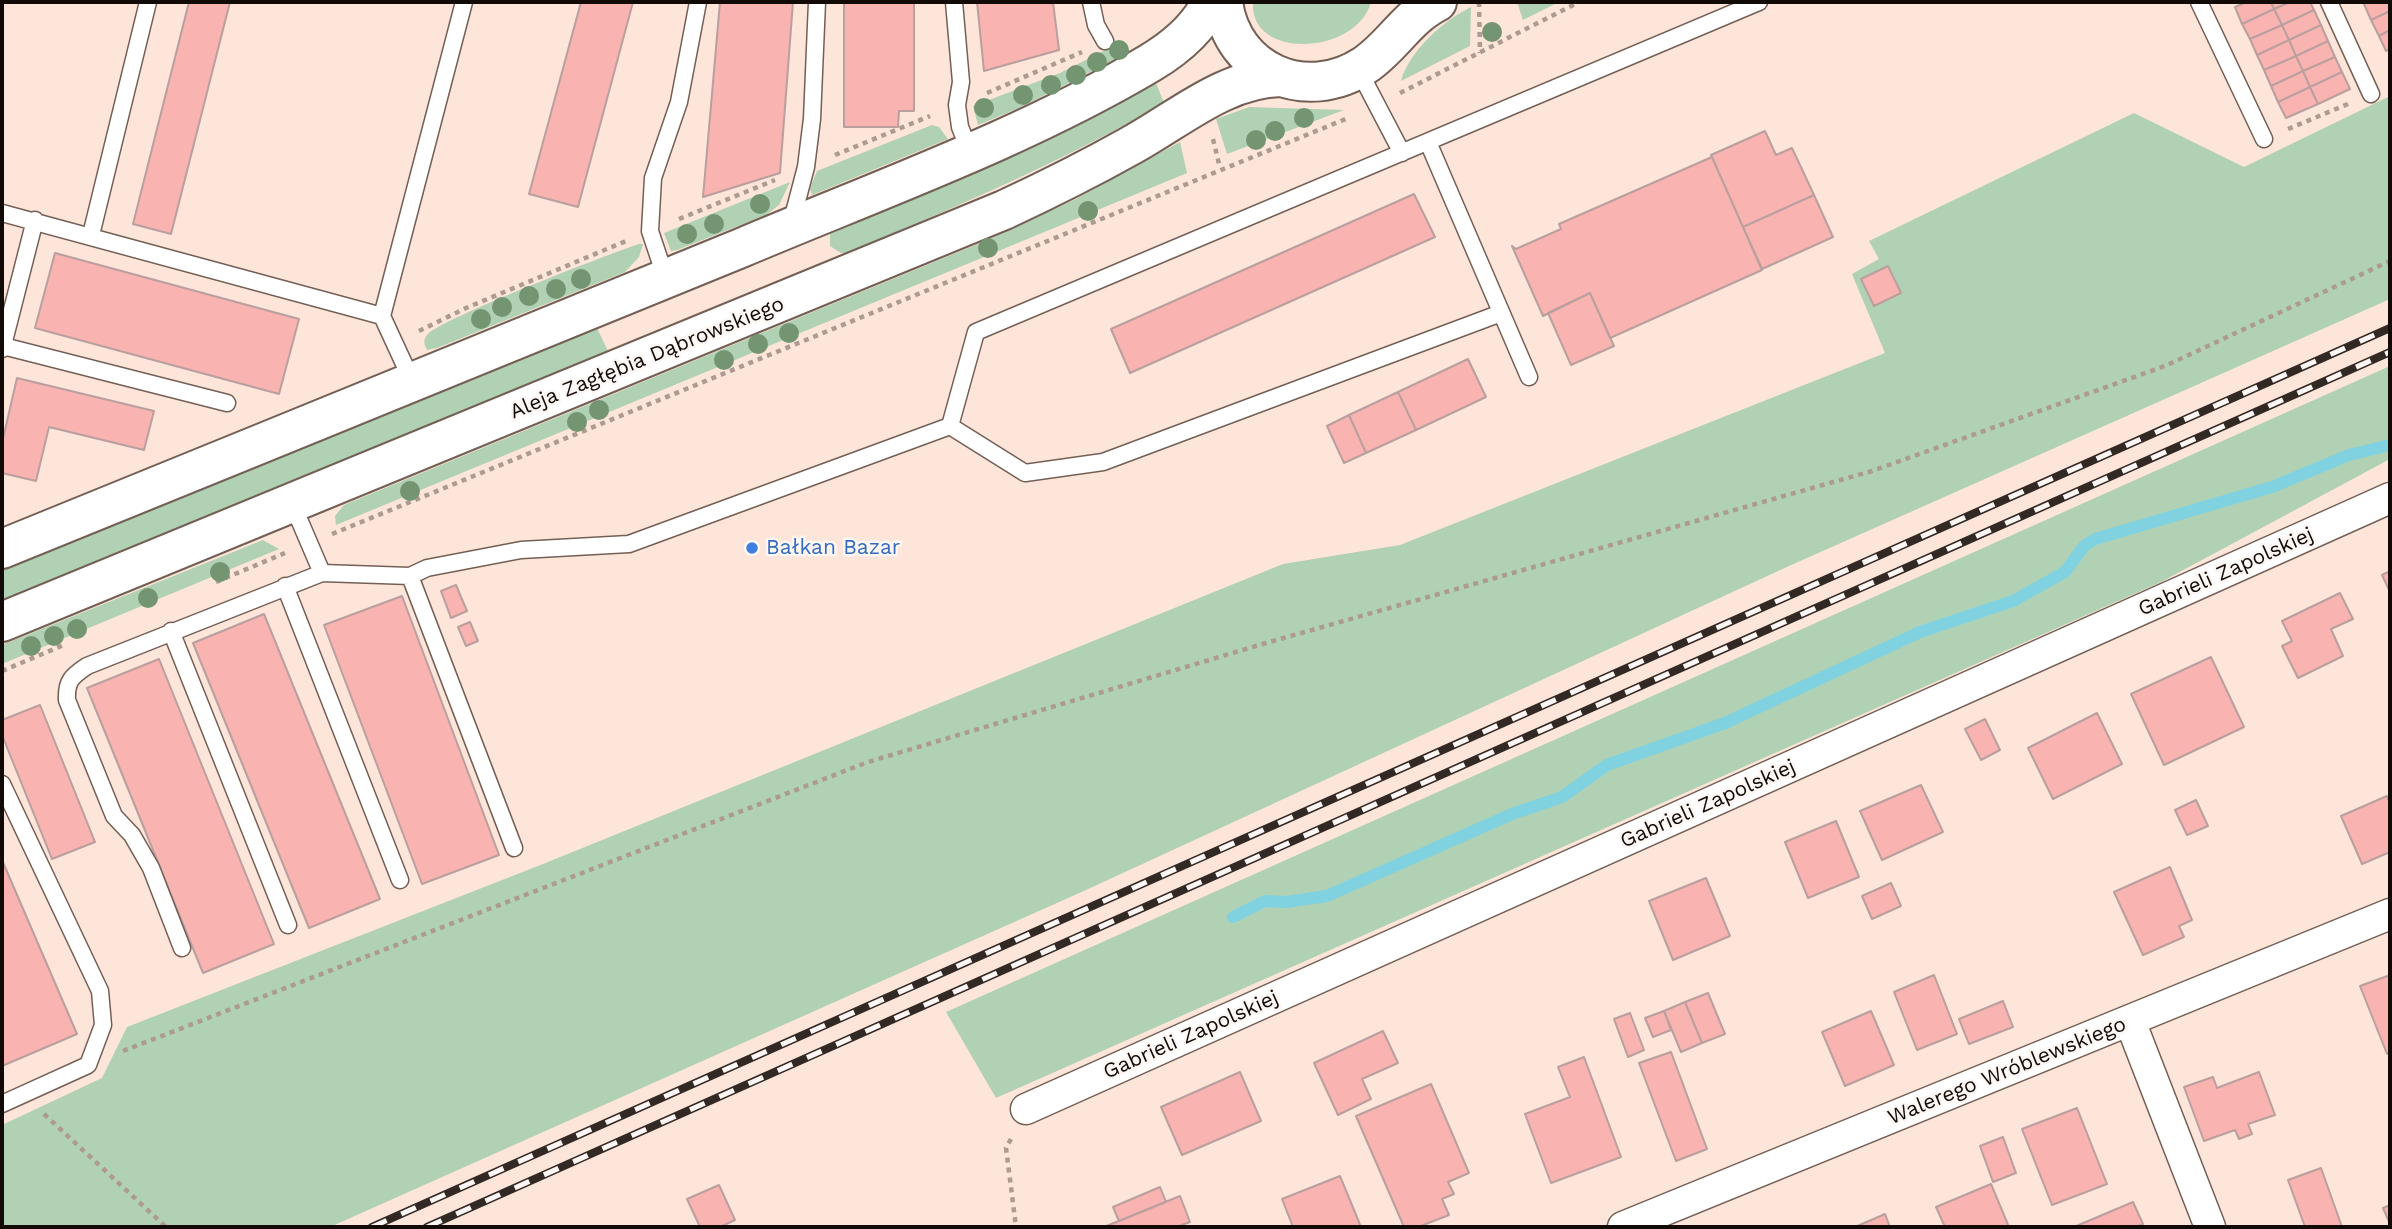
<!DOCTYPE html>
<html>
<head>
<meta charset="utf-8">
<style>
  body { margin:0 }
  #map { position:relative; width:2392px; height:1229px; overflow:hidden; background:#fde5d9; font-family:"Work Sans",sans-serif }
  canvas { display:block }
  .frame { position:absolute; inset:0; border:4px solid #120a07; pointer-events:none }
</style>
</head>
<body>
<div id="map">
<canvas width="2392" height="1229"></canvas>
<div class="frame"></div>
</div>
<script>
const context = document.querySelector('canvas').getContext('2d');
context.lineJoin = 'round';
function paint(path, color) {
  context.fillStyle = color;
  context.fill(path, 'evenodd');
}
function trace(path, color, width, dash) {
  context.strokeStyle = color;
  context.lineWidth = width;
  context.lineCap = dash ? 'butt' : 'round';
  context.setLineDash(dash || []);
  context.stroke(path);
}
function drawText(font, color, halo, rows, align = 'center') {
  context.font = font + ' "Work Sans",sans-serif';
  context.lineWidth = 5;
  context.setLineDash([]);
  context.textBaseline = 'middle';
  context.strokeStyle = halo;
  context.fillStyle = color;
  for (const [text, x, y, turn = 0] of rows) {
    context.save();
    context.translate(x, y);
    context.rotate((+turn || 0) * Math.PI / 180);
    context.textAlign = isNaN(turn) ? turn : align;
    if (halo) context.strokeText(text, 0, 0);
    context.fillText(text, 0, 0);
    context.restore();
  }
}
const green = new Path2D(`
  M1253 2H1371C1357 55 1249 61 1253 2Z
  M1517 2H1559L1523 20Z
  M1471 7 1470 46 1401 81C1409 51 1444 20 1471 7Z
  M1123 41 1130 52 1019 108 978 125 973 106 1060 73Z
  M1156 83 1164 103C1062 162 955 207 847 253H841L830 246V234L833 231C943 186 1052 141 1156 83Z
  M2390 96V299L1789 566 1086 890 330 1227H2V1125L102 1078 127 1027 543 864 1283 564 1400 545 1885 353 1852 274 1879 259 1869 241 2134 113 2244 167Z
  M1249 107 1344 110 1227 154 1216 119Z
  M932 125 939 127 948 139 812 195 810 188 817 171Z
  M1180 142 1187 173 336 525 335 516 344 505 990 239 1076 199Z
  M790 182 779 205 766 215 677 250 671 251 664 233Z
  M639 244H643L639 257 625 272 437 348 427 350C424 344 423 340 427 335 438 320 611 253 639 244Z
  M597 328 608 351 2 601V571Z
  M2390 366V459L2161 582 996 1098 946 1012Z
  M263 540 279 549 2 664V645Z`);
const stream = new Path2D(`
  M1233 917 1265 901 1286 902 1327 896 1512 814 1562 797 1607 765 1725 723 1920 632 2013 601 2065 572 2084 546 2095 539 2272 487 2349 455 2390 445`);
const building = new Path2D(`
  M189 2H230L171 234 133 224Z
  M581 2H633L578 207 529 194Z
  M720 2H793L780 173 703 197Z
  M844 2H914V111H899L898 127H844Z
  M977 2H1053L1059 50 984 71Z
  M2247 2H2271L2274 9 2242 24 2235 7Z
  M2271 2H2290L2274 9Z
  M2290 2H2310L2314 10 2282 25 2274 9Z
  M2369 2H2390V11L2371 20 2364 4Z
  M2274 9 2282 25 2250 39 2242 24Z
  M2314 10 2321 25 2289 40 2282 25Z
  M2390 11V30L2379 36 2371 20Z
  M2282 25 2289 40 2257 55 2250 39Z
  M2321 25 2328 41 2296 56 2289 40Z
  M2390 30V49L2386 51 2379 36Z
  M2289 40 2296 56 2264 70 2257 55Z
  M2328 41 2335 57 2303 71 2296 56Z
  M2296 56 2303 71 2271 86 2264 70Z
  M2335 57 2342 72 2310 87 2303 71Z
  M2303 71 2310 87 2278 102 2271 86Z
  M2342 72 2350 89 2318 104 2310 87Z
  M2310 87 2318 104 2286 118 2278 102Z
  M1765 131 1776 155 1792 148 1814 195 1743 227 1711 155Z
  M1712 157 1762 270 1610 338 1590 293 1543 316 1512 246 1516 249 1561 229 1559 224Z
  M1414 194 1435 237 1130 373 1111 329Z
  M1814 195 1833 237 1762 269 1743 227Z
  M55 253 299 319 279 394 35 328Z
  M1888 266 1901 293 1874 306 1861 279Z
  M1590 293 1614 346 1571 365 1548 313Z
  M1468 359 1486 397 1416 430 1398 392Z
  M17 378 154 411 144 450 49 427 36 481 2 473V443Z
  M1398 392 1416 430 1366 453 1349 415Z
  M1349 415 1366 453 1344 463 1327 426Z
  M2390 571V592L2382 575Z
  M456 585 467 611 451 618 441 591Z
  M2340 593 2353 619 2331 629 2343 656 2298 678 2282 646 2292 641 2282 621Z
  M402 596 499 855 422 884 324 625Z
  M264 614 380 899 309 928 193 643Z
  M470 622 478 641 466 646 458 627Z
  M2211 657 2244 727 2164 765 2131 694Z
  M159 659 274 944 203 973 87 688Z
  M40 705 95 842 52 859 2 735V720Z
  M2097 713 2122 764 2053 799 2028 748Z
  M1985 719 2000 750 1981 760 1965 729Z
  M1921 785 1943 832 1882 860 1860 811Z
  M2387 796 2390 804V852L2362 864 2341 816Z
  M2196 800 2208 826 2187 835 2175 810Z
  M1836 821 1859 877 1808 898 1785 842Z
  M2 860 77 1034 2 1066Z
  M2170 867 2192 920 2179 926 2184 937 2143 955 2114 892Z
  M1706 878 1730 936 1673 960 1649 901Z
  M1891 883 1901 906 1872 919 1862 896Z
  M1934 975 1957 1034 1917 1050 1894 992Z
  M2390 975V1052L2387 1054 2360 986Z
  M1708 993 1725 1034 1702 1043 1685 1002Z
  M2003 1001 2013 1027 1969 1044 1959 1019Z
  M1685 1002 1702 1043 1681 1052 1664 1011Z
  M1664 1011 1671 1030 1653 1037 1645 1018Z
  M1871 1011 1894 1065 1845 1086 1822 1032Z
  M1630 1013 1644 1050 1628 1057 1614 1019Z
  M1383 1031 1398 1063 1362 1079 1371 1099 1338 1115 1314 1063Z
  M1671 1052 1707 1149 1676 1161 1639 1063Z
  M1584 1057 1621 1157 1551 1183 1525 1114 1570 1097 1558 1067Z
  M1240 1072 1261 1121 1182 1155 1161 1107Z
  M2259 1072 2275 1115 2248 1124 2252 1134 2239 1139 2235 1130 2204 1141 2184 1087 2213 1077 2217 1088Z
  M1431 1084 1469 1173 1448 1182 1454 1194 1442 1199 1449 1215 1418 1227H1404L1356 1116Z
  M2077 1108 2107 1184 2052 1205 2022 1129Z
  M2003 1137 2016 1173 1993 1182 1980 1146Z
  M2321 1168 2342 1227H2305L2288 1180Z
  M1340 1176 1361 1227H1293L1282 1199Z
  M1991 1184 2009 1227H1945L1936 1207Z
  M719 1185 735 1220 720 1227H700L687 1199Z
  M1160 1187 1166 1202 1119 1221 1113 1207Z
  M1180 1196 1190 1222 1176 1227H1104Z
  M2133 1202 2143 1224 2136 1227H2074Z
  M2390 1205V1224L2383 1208Z
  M1885 1214 1890 1227H1855Z`);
const path = new Path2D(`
  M1479 2 1480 53
  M987 93 1082 52
  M1400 93 1579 2
  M2288 129 2348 104
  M1213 139 1220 168
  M835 155 930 116
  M679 219 775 180
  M419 331 466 308 626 241
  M332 534 1348 118
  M216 582 285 553
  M2 671 66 644
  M123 1051 868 762 1266 643 1872 471 2165 366 2390 261
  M44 1114 166 1227
  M1011 1139 1006 1148 1016 1227`);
const lane = new Path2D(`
  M954 2 961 82 957 105 960 127 970 152
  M1091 2 1096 25 1105 41
  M2199 2 2264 139
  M2329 2 2371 94
  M1358 69 1402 153
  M1428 142 1529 377
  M2 213 382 316 412 381
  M791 224 806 167 812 119 817 2
  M91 235 148 2
  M666 279 650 231 653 178 679 102 698 2
  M382 316 464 2
  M3 346 227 403
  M2 349 35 220
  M950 426 1025 473 1103 462 1501 313
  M292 503 322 573 410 576 427 568 521 550 629 544 950 426 976 332 1759 2
  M410 576 514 848
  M285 586 400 880
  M171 631 288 925
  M2 784 100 991 103 1025 88 1065 2 1104
  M182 948 151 868 132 835 114 816 67 700C66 681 72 676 87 666L322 573`);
const street = new Path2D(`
  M2130 1021 2210 1227
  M1026 1109 2390 498
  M1623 1227 2390 914`);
const secondary = new Path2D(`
  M1223 2C1232 72 1306 104 1365 65 1392 47 1407 17 1437 2
  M2 549C248 448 496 350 741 248 878 190 1022 139 1150 63 1175 48 1199 28 1211 2
  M2 622 1004 210C1047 190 1089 169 1130 146 1178 120 1224 78 1281 77`);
const rail = new Path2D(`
  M372 1227 2390 328
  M427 1227 2390 352`);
const trees = [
  [1492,32],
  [1119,50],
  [1097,62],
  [1076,75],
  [1051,85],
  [1023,95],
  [984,108],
  [1304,118],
  [1275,131],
  [1256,140],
  [760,204],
  [1088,211],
  [714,224],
  [687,234],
  [988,248],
  [581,279],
  [556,289],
  [529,296],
  [502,307],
  [481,319],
  [789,333],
  [758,344],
  [724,360],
  [599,410],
  [577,422],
  [410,491],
  [220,572],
  [148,598],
  [77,629],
  [54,636],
  [31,646]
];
const markers = [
  [752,548,7,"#3f7fe0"]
];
const streetNames = [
  ["Aleja Zagłębia Dąbrowskiego",647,358,-22],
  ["Gabrieli Zapolskiej",2226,572,-24],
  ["Gabrieli Zapolskiej",1708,804,-24],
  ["Gabrieli Zapolskiej",1191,1035,-24],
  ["Walerego Wróblewskiego",2007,1071,-22]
];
const shopNames = [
  ["Bałkan Bazar",766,548]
];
paint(green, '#b0d1b3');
trace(stream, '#80d2e0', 12);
paint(building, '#f9b3b0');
trace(building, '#b99f9d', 2);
trace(lane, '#745f55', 19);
trace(street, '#745f55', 33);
trace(secondary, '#745f55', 42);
trace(path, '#ad9a91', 4.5, [5, 5]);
trace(lane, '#fff', 16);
trace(street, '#fff', 30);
trace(secondary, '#fff', 38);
trace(rail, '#322824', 8);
trace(rail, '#fcf7f4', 5, [16]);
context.fillStyle = '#739571';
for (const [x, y] of trees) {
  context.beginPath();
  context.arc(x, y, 10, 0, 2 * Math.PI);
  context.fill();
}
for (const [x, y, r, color] of markers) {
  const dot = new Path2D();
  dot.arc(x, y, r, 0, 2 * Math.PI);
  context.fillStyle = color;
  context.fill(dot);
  trace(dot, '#fcf7f4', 2.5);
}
drawText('21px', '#120a07', '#fcf7f4', streetNames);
drawText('21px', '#366cbe', '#fcf7f4', shopNames, 'left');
</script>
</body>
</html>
